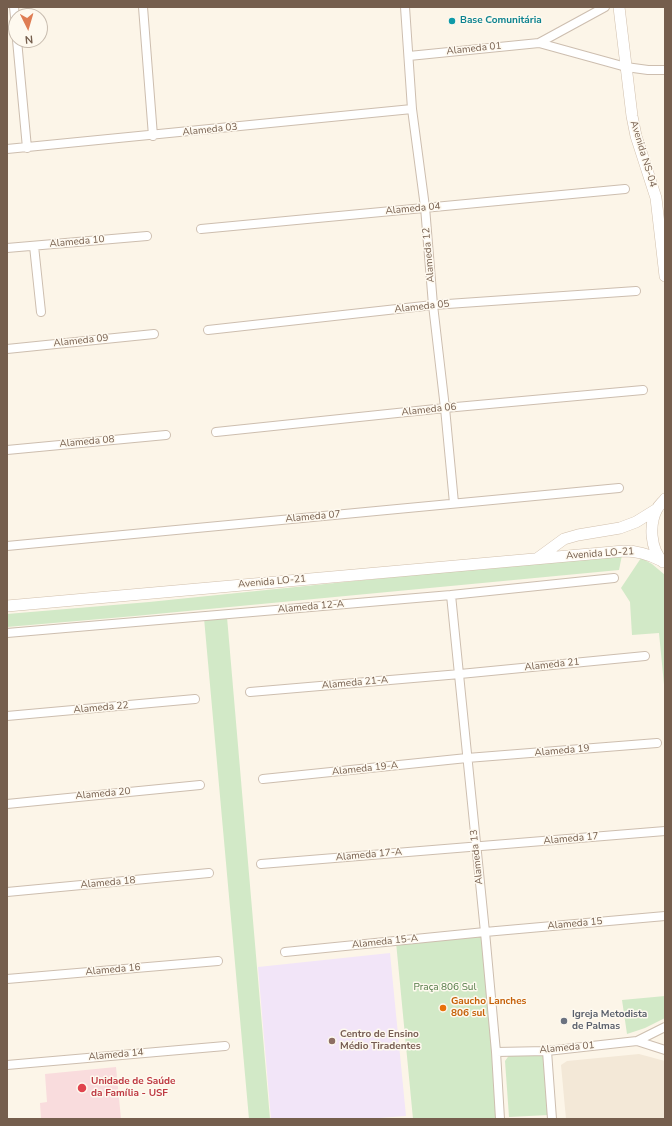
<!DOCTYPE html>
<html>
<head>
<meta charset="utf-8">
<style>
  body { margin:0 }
  #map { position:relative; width:672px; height:1126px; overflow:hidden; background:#fcf5e8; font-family:"Nunito Sans",sans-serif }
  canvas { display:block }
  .frame { position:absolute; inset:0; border:8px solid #755e4d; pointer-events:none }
  .north { position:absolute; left:8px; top:8px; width:40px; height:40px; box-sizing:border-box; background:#fef9ef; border:1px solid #c7bbae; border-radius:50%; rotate:175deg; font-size:11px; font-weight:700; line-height:16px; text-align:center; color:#755e4d }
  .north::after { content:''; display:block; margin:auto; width:14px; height:18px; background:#df7d54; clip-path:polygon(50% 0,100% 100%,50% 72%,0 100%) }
</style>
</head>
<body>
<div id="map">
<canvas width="672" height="1126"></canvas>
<div class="frame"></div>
<div class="north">N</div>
</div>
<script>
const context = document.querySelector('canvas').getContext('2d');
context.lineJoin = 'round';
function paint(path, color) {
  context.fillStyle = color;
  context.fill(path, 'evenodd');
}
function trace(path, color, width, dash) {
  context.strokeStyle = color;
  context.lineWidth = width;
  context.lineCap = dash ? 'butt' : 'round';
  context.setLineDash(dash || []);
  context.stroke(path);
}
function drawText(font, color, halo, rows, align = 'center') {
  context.font = font + ' "Nunito Sans",sans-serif';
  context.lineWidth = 3;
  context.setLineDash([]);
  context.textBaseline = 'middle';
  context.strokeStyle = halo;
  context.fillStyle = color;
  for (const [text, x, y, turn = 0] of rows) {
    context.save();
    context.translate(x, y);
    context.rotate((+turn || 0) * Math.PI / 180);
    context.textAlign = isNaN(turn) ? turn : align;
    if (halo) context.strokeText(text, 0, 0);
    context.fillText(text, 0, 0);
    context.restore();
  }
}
const residential = new Path2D(`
  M639 1054 665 1061V1119H566L561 1065 567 1061Z`);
const education = new Path2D(`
  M390 953 406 1116 367 1119H271L258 967Z`);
const medical = new Path2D(`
  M116 1067 121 1119H41L40 1103 47 1102 45 1074Z`);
const green = new Path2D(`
  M622 555 619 570 135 616 7 627V614L149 602 423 574Z
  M641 558 652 564 665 575V695L659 633 632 635 630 602 621 588Z
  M227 617 270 1119H249L204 618Z
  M484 933 499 1119H413L396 942Z
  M665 996V1018L645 1028 627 1034 622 1000Z
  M545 1052 549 1115 509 1117 505 1061 510 1054Z`);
const street = new Path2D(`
  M14 7 16 26
  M143 7 153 136
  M405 7 412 109 425 207 433 305 445 408 454 503
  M17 40 27 148
  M539 43 605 7
  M409 56 539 43 626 67 648 70H665
  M7 149 412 109
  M201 229 625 189
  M34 246 41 312
  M7 248 147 236
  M208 330 433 305 636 291
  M7 349 154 334
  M216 432 445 408 643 390
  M7 450 166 435
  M7 546 619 488
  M451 595 485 932 496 1052 500 1119
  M7 633 451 595 614 578
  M250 692 460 674 645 656
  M7 716 195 699
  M263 779 467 758 657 743
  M7 804 200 785
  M261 864 665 831
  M7 892 209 873
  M285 952 485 932 665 916
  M7 979 218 961
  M637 1041 665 1050
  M547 1051 552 1119
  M496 1052 547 1051 637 1041 665 1027
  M7 1065 225 1046`);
const secondary = new Path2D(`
  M619 7 632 116 636 136 656 198 665 276
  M538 558 564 539 578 535 620 528 636 522 657 509
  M663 562C650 549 649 524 657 509 659 505 663 502 665 499
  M7 606 624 551C638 551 648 554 660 560`);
const markers = [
  [452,21,4,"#0f9aa8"],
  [443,1008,4,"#e8710a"],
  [564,1021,4,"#6b7280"],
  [332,1041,4,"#8d6e63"],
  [82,1088,5,"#e0444e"]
];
const cultureNames = [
  ["Base Comunitária",460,21]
];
const streetNames = [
  ["Alameda 01",474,49,-6],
  ["Alameda 03",210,130,-6],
  ["Avenida NS-04",643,154,73],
  ["Alameda 04",413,209,-5],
  ["Alameda 10",77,242,-5],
  ["Alameda 12",429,255,-95],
  ["Alameda 05",422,307,-6],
  ["Alameda 09",81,341,-6],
  ["Alameda 06",429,410,-6],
  ["Alameda 08",87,442,-5],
  ["Alameda 07",313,517,-5],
  ["Avenida LO-21",600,554,-4],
  ["Avenida LO-21",272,582,-5],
  ["Alameda 12-A",311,607,-5],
  ["Alameda 21",552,665,-6],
  ["Alameda 21-A",355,683,-5],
  ["Alameda 22",101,708,-5],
  ["Alameda 19",562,751,-5],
  ["Alameda 19-A",365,769,-6],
  ["Alameda 20",103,794,-5],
  ["Alameda 17",571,839,-5],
  ["Alameda 17-A",369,855,-5],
  ["Alameda 13",477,857,-96],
  ["Alameda 18",108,883,-5],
  ["Alameda 15",575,924,-5],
  ["Alameda 15-A",385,942,-6],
  ["Alameda 16",113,970,-5],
  ["Alameda 01",567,1048,-5],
  ["Alameda 14",116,1055,-5]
];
const parkNames = [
  ["Praça 806 Sul",445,988]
];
const foodNames = [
  ["Gaucho Lanches",451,1002],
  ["806 sul",451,1014]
];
const worshipNames = [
  ["Igreja Metodista",572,1015],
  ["de Palmas",572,1027]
];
const educationNames = [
  ["Centro de Ensino",340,1035],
  ["Médio Tiradentes",340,1047]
];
const healthNames = [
  ["Unidade de Saúde",91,1082],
  ["da Família - USF",91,1094]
];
paint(residential, '#f3e8d7');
paint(education, '#f2e5f8');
paint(medical, '#f9dcdd');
paint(green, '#d2e9c7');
trace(street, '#cdbeaf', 10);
trace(secondary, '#d0bfac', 12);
trace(street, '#fff', 8);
trace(secondary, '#fff', 11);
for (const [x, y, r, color] of markers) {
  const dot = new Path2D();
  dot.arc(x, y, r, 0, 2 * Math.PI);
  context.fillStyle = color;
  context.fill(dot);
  trace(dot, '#fef9ef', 1.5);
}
drawText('bold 10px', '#0d838f', '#fef9ef', cultureNames, 'left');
drawText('10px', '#755e4d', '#fef9ef', streetNames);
drawText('10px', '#517a45', '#fef9ef', parkNames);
drawText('bold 10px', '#c56008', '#fef9ef', foodNames, 'left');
drawText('bold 10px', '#5b616d', '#fef9ef', worshipNames, 'left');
drawText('bold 10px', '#785e54', '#fef9ef', educationNames, 'left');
drawText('bold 10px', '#be3a42', '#fef9ef', healthNames, 'left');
</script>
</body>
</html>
